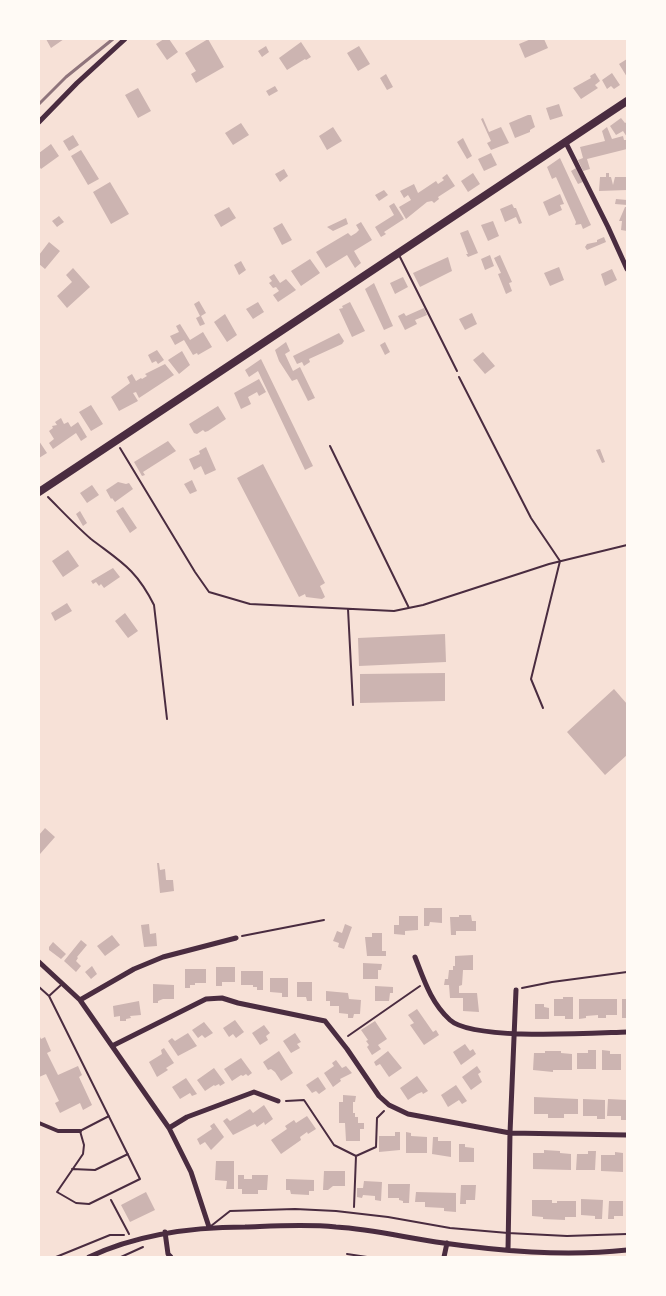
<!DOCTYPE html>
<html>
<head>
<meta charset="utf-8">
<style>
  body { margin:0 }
  #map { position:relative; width:666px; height:1296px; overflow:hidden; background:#f7e1d7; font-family:"Space Grotesk",sans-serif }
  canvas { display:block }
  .frame { position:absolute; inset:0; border:40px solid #fffaf5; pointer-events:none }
</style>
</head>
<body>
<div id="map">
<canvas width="666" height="1296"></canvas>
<div class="frame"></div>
</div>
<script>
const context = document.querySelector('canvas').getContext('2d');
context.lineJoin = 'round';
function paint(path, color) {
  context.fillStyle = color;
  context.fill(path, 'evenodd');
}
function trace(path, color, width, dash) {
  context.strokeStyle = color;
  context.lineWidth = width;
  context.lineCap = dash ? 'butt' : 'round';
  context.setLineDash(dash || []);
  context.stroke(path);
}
const building = new Path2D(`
  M46 39H64L51 48Z
  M164 39H169L178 52 167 60 156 44Z
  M208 39 224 67 196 83 191 74 196 71 185 53Z
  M531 39H544L548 48 525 58 519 44Z
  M301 42 311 57 306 60 305 59 287 70 279 58Z
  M266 46 269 52 262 57 258 51Z
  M359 46 370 64 358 71 347 53Z
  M627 59V77L619 64Z
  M595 73 600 81 595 85 598 88 581 99 573 88 591 78 590 76Z
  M612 73 620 85 614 89 611 86 607 89 602 80Z
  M386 74 393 87 387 90 380 78Z
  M275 86 278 91 269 96 266 91Z
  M138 88 151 111 138 118 125 95Z
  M559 104 563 116 550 120 546 108Z
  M528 115H531L535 127 530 130V132L515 138 509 123Z
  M483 118 489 132 501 127 509 143 491 150 487 143 491 141 481 119Z
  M621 118 625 123 627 122V137L623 131 616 135 610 126Z
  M241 123 249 135 233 145 225 133Z
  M333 127 342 141 327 150 319 136Z
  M607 127 612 139 623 136 624 140H627V149L587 159 590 169 583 171 578 160 583 158 580 147 605 141 602 131Z
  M73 135 79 145 69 151 63 141Z
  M463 138 472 156 467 159 457 142Z
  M51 144 59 156 41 169 39 166V153Z
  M81 150 99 179 88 185 71 156Z
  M491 153 497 165 484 171 478 159Z
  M560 158 591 225 583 229 581 224 575 225 576 222 556 177 552 179 547 167Z
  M576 168 583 182 578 184 571 171Z
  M284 169 288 176 280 182 275 174Z
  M473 173 480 184 468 192 461 181Z
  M606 173H609V177H611L613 185 615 177H627V190L599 191 600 177H606Z
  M447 174 455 186 438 197 439 199 434 203 432 201 427 202 406 219 399 207 411 200 408 195 404 198 400 191 414 184 418 193 436 181 438 184 444 180 442 178Z
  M110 182 129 214 111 224 93 192Z
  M384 190 388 195 379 201 375 195Z
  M560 194 564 204 560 205 562 210 549 216 543 202Z
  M616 199 627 200V205L615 204Z
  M394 203 404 219 384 232 386 234 381 237 375 227 394 215 389 206Z
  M512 204 514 208H516L522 223 519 224 516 217 505 222 500 209Z
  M229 207 236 218 221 227 214 215Z
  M625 207H627V231L621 230 622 221H619Z
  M59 216 64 222 57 227 52 221Z
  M346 218 348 224 333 231 327 227Z
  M493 221 499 236 488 241 481 225Z
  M361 222 372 240 354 251 361 263 355 268 347 255 326 268 316 252 348 233 351 236 356 233 359 230 356 225Z
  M282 223 292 240 282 245 273 228Z
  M468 230 478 253 468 257 466 254H468L460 233Z
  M604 237 606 242 587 250 585 247 587 244 597 242V240Z
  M49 242 60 251 45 269 39 264V255Z
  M490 255 494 266 485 270 481 259Z
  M500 255 512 282 509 283 512 291 506 294 498 274 501 273 494 258Z
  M448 257 452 271 420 287 413 273Z
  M310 259 320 273 301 286 291 271Z
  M241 261 246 270 239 275 234 265Z
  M559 267 564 280 550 286 544 273Z
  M73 268 90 287 67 308 57 296 72 282 66 275Z
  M612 269 617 280 605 286 601 274Z
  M274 274 280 283 286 279 296 290 278 302 273 295 279 291 276 287 273 288 269 283 272 281 269 277Z
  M403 277 408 287 395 294 390 283Z
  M374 283 393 326 384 330 365 289Z
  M199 301 206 313 201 316 205 324 200 326 196 318 200 316 194 304Z
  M258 302 264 312 253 319 246 309Z
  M350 302 365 331 352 337 339 309 343 308 342 306Z
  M424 308 427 315 415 320 417 324 405 330 398 316 404 313 406 316Z
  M472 313 477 324 465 330 459 319Z
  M225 314 237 335 227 342 214 322Z
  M180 324 190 340 203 332 212 347 198 355 197 353 193 355 184 340 175 345 170 336 179 332 176 326Z
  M339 333 344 341 342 344 309 359 310 362 304 366 302 362 297 364 293 356Z
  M286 342 290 351 285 354 293 371 300 367 315 398 308 401 297 379 292 381 279 361 275 350Z
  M385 342 390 352 385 355 380 345Z
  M157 350 164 360 158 364 156 361 152 363 148 355Z
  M182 351 190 365 179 374 168 360Z
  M483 352 495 366 485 374 473 360Z
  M261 359 313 466 305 470 258 371 249 377 245 370Z
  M165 364 174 375 139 398 136 392 133 393 138 401 119 411 111 397 130 383 127 377 132 374 136 381 141 378 142 379 147 376 145 374Z
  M259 379 266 392 259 396 257 392 248 397 251 404 241 409 234 393Z
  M91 405 103 424 91 431 79 412Z
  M218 406 226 419 208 431 205 432 203 430 197 434 194 433 189 424Z
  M61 418 64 424 68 422 71 427 78 422 87 437 81 441 76 433 53 449 49 443 54 439 49 431 53 428 52 426 57 425 55 422Z
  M39 441 47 453 39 458Z
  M168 441 176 451 143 472 145 475 142 476 134 462Z
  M206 447 216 470 205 475 201 466 194 470 189 459 200 454 199 451Z
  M600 449 605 462 602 463 596 450Z
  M263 464 325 583 320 586 325 597 322 599 306 597 305 594 299 597 237 478Z
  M192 480 197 491 190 494 184 484Z
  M118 482 126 484 129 483 133 489 115 502 112 498 111 499 106 490Z
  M92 485 99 495 87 503 80 493Z
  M123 507 137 528 130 533 116 511Z
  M80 511 87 523 83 526 76 514Z
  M68 550 79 566 63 577 52 561Z
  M113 568 120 577 104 588 101 584 99 586 96 582 93 584 91 581Z
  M67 603 72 611 55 621 51 613Z
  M125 613 138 631 128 638 115 621Z
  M445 634 446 662 359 666 358 638Z
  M445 673V701L360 703V674Z
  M614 689 627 704V755L605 775 567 732Z
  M45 828 55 837 40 854 39 835Z
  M157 863H159L160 870 165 869 166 880H173L174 891 160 893Z
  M424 908H442V923L430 922 429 926H424Z
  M459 915H471L472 921H476V931H456V935H451L450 917H459Z
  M399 916H418V930L405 931V935L394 934V925H399Z
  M149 924 150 934 156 933 157 946 144 947 141 925Z
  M345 924 352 927 344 949 338 947 339 943 333 941 337 931 342 933Z
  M372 933H382V951H386V956H367L365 937H372Z
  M112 935 120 945 105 956 97 946Z
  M81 940 87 945 77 957 78 958 76 961 81 966 76 972 64 961Z
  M53 942 66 954 61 959 49 950V947Z
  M473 955V970H463L462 985 459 986V993H477L479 1012 463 1011V998H450L449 985H444L445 979H448L449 970H453V966H455V956Z
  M363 963 382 964 381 970H378V979H363Z
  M92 966 97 974 91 979 85 972Z
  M216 967H235V982H222V986H216Z
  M185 969H206V983H195V985H190V988H185Z
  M241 971H263V990H257V987H253V985H241Z
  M270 978H288V997H282V993L270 992Z
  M297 982H312V1001H307L306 997H297Z
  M153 984 174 985V999H163L158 1001V1003H153Z
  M375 986 393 987V993H390L389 1001H375Z
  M326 991 348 993 349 999 361 1000 360 1014H354L353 1018H348V1014L339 1013V1006H330V1001H326Z
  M563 997H573V1019H565V1016H554V999H563Z
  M579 999H617V1015H606V1018H598V1015L586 1016V1018L579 1019Z
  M622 999H627V1018H622Z
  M139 1001 141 1015 130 1016 131 1018 126 1019V1021H120V1016L114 1017 113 1006Z
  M535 1004H544V1007L549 1008V1019H535Z
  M417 1009 433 1032 436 1030 439 1035 424 1045 410 1025 414 1023 408 1015Z
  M235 1020 244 1032 236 1038 233 1034 229 1037 223 1028Z
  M375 1021 387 1039 378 1045 381 1049 372 1055 367 1047 369 1045 366 1041 368 1040 361 1030Z
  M204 1022 213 1033 205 1038 202 1035 198 1038 192 1030Z
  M264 1025 270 1033 266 1036 268 1040 260 1045 252 1033Z
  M188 1033 197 1046 178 1056 168 1041 172 1038 175 1041Z
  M295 1033 301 1042 297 1044 300 1048 291 1053 283 1041Z
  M39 1035 41 1039 45 1037 51 1051 47 1053 58 1075 78 1066 82 1075 79 1077 92 1105 83 1110 80 1103 60 1113 55 1103 59 1101 46 1074 39 1077Z
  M465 1044 470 1051 473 1049 476 1054 461 1065 453 1052Z
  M164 1048 174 1063 166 1068 168 1070 157 1077 149 1062 162 1054 161 1050Z
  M588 1050H596V1069H577V1053H588Z
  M602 1050 610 1051V1054H621V1070H602Z
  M279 1051 293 1073 281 1081 275 1072 271 1069 268 1070 263 1062Z
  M388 1051 402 1068 389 1077 380 1064 376 1066 374 1062Z
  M545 1051H561V1053L572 1054V1070H553V1072L533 1070 534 1053H545Z
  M241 1058 252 1073 248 1076 246 1074 243 1076 241 1075 232 1081 224 1069Z
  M336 1060 342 1068 346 1066 352 1073 340 1079 341 1081 333 1087 324 1073 334 1066 332 1063Z
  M477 1066 481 1072 478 1074 482 1082 471 1090 462 1077Z
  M214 1068 225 1083 220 1086 219 1084 215 1086 214 1085 205 1091 197 1080Z
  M417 1076 428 1091 423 1094 422 1092 417 1094 408 1100 400 1088Z
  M318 1077 326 1089 319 1094 316 1091 312 1093 306 1085Z
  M186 1078 197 1094 192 1096 190 1093 180 1099 172 1087Z
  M456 1085 467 1101 462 1104 459 1100 448 1107 441 1095Z
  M343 1095 356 1096 355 1102H353V1113H355V1117H358V1123H364V1129H360V1141H346L345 1123H339V1102H343Z
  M534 1097 578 1099V1114H564V1118H548V1114H534Z
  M583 1099 605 1100V1119H597V1116H583Z
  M608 1099 627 1100V1120H621V1116H607Z
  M264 1105 273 1119 265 1125 264 1122 257 1127 255 1124 233 1135 223 1121 227 1118 230 1121 250 1109 253 1113Z
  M307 1116 316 1129 308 1134 307 1132 300 1137 301 1140 281 1154 271 1140 287 1129 285 1126 294 1120 296 1123Z
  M214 1123 224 1137 211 1150 205 1142 200 1145 197 1139 212 1129 210 1126Z
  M395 1132H400V1150L379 1152V1136H395Z
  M406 1132 411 1133V1136L427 1137V1153H406Z
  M433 1137H438V1141H451V1157L432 1154Z
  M459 1144H465V1147L474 1148V1162H459Z
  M544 1150 560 1151V1153L571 1154V1170L533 1169V1153H544Z
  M588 1151H596L595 1170H576L577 1154H588Z
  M615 1152 623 1153V1172L601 1171V1155H615Z
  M216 1161H234V1189H226L227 1181 215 1180Z
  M324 1171H345V1186H333L328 1190H323Z
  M238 1175H244V1179H252V1175H268L267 1190H258V1194H242V1189H238Z
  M286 1179 314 1180V1191H309V1195L291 1194 290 1190H286Z
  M364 1181 382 1182 381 1201 375 1200V1196L363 1195 362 1198 357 1197V1188H363Z
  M388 1184H410L409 1203H403V1201L399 1200V1198H388Z
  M461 1185H476L475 1200H466V1204H460Z
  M146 1192 155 1210 130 1222 121 1205Z
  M416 1192 456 1193V1212L444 1211V1208L425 1207V1202H415Z
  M581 1199 603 1200 602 1219H595V1216L581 1215Z
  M532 1200H552V1203H557V1201H576V1217H565V1220L543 1219V1217L532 1216Z
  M609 1201H623V1216H614V1219H608Z`);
const path = new Path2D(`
  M459 377 531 518 560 561 531 679 543 708
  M330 446 409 608
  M120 448 195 572 209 592 250 604 394 611 423 605 549 564 627 545
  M48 497C62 511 76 526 91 539 121 562 136 569 154 605L167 719
  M348 609 353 705
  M242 936 324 920
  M522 988 552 982 627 972
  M348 1036 420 986
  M286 1101 304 1100 334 1145 356 1156
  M111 1200 129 1234
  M354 1207 356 1156 376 1147 377 1118 384 1111
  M56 1257 110 1235H124
  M121 1257 143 1247`);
const service = new Path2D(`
  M399 255 457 371
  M39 987 49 996 61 985
  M49 996 140 1179 89 1204 76 1203 57 1192 83 1154 84 1145 80 1131 109 1116
  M72 1169 95 1170 128 1154
  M211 1226 230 1211 295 1209 336 1211 388 1217 450 1228 508 1233 567 1236 627 1234
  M347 1254 367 1257`);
const pedestrian = new Path2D(`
  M39 1123 58 1131H80`);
const minor = new Path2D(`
  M39 122 77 83 125 39
  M565 141 608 227 627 269
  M415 957C424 980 431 1003 450 1020 473 1041 593 1033 627 1032
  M39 962 80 1000 169 1128 191 1172 209 1227
  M80 1000 134 969 163 957 236 938
  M112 1046 206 999 222 998 238 1003 325 1021 347 1049 379 1096 389 1105 408 1114 510 1133 627 1135
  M169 1128 187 1117 254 1092 278 1101
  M165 1232 168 1254 171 1257
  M508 1250 510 1133 516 990
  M89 1257C138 1234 192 1227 245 1227 275 1226 306 1224 336 1227 370 1229 403 1237 436 1242 499 1251 564 1257 627 1250
  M444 1257 447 1243`);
const primary = new Path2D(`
  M39 492 627 101`);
const rail = new Path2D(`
  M39 104 66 77 113 39`);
paint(building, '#ccb4b1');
trace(path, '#4a2c40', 2);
trace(service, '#4a2c40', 2);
trace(pedestrian, '#4a2c40', 4);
trace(minor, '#4a2c40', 5);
trace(primary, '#4a2c40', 8);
trace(rail, '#8f747c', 3);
</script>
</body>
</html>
